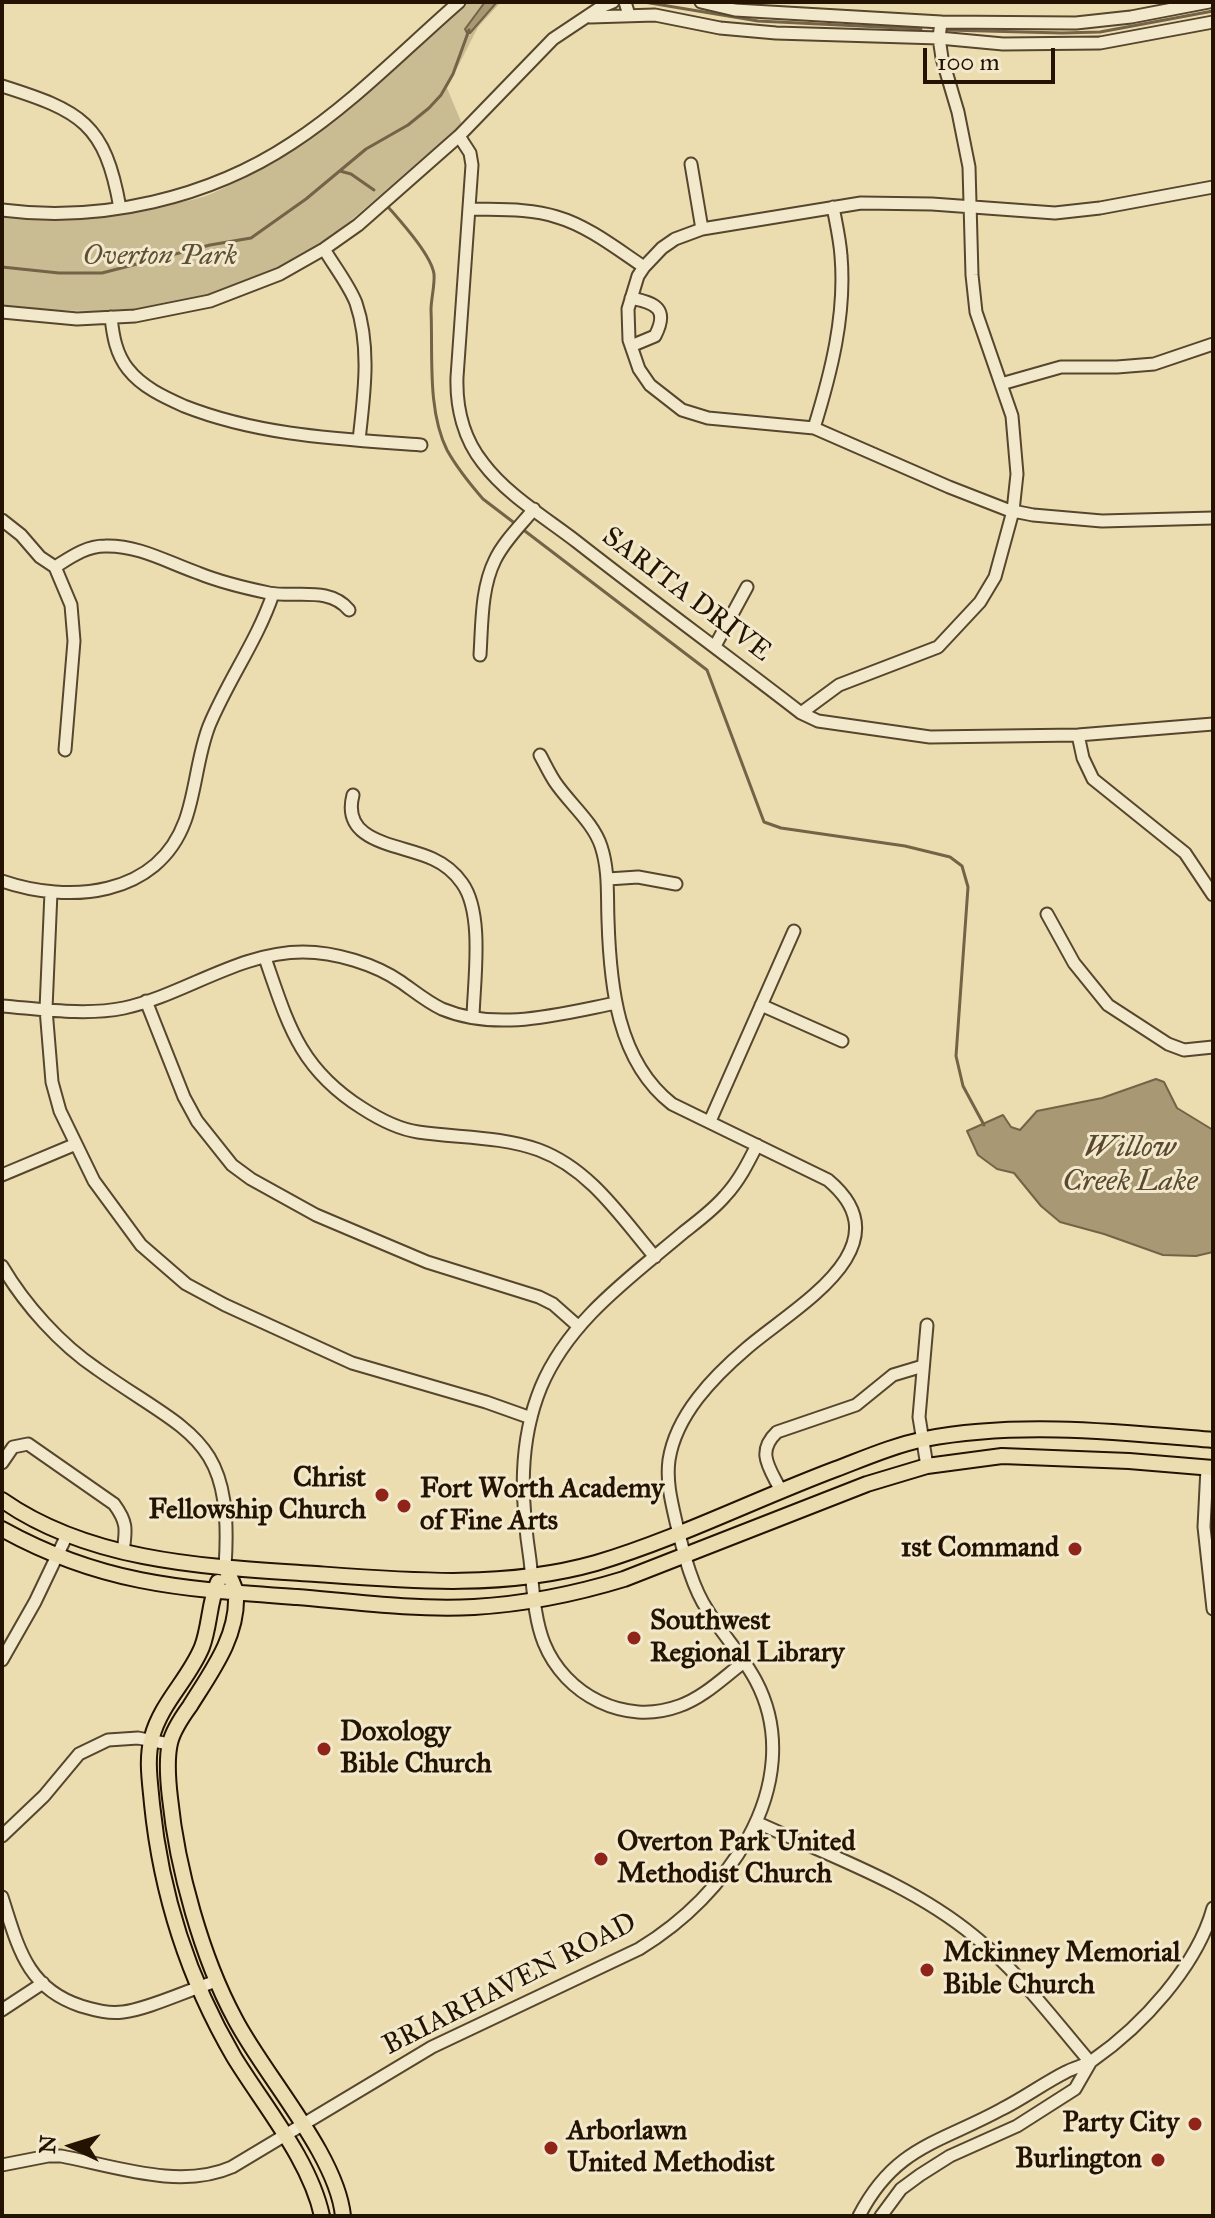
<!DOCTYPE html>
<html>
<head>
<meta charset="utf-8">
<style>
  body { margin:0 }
  #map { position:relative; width:1215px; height:2218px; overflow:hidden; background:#ebddb0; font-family:"IM FELL Great Primer",serif }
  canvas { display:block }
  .frame { position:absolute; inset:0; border:4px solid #251301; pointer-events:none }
  .north { position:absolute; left:32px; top:2106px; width:80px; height:80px; -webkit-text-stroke:6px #f2e9cc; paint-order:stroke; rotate:274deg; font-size:22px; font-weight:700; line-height:32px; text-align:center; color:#251301 }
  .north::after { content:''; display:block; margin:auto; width:28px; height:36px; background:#251301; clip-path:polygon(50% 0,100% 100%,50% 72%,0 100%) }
  .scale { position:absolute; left:923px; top:48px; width:132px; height:36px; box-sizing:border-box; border:4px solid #251301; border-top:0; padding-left:10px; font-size:24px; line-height:28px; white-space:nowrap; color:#251301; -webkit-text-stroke:6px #f2e9cc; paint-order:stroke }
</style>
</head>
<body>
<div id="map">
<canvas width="1215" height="2218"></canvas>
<div class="frame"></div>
<div class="north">N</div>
<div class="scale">100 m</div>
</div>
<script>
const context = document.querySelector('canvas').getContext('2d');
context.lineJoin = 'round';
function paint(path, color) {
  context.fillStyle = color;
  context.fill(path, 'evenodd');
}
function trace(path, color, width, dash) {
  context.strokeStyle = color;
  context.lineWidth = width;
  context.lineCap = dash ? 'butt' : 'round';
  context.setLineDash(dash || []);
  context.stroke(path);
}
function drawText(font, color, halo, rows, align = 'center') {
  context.font = font + ' "IM FELL Great Primer",serif';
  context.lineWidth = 6;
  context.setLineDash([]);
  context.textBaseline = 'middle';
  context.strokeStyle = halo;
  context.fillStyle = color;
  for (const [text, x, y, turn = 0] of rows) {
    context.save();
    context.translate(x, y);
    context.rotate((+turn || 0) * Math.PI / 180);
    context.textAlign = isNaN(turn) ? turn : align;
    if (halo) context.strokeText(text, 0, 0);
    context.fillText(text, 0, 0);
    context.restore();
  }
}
const green = new Path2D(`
  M466 2H501L478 27 447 88 462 124C434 148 406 172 379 196 359 213 340 231 317 245 214 311 121 317 2 307V217C61 223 115 217 172 204 185 201 201 199 213 193 311 150 389 73 466 2Z`);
const water = new Path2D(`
  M485 2H497L470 33H467L465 29Z
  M1156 1079 1164 1082 1177 1108 1213 1130V1252L1196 1256 1163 1255 1104 1234 1060 1222 1041 1206 1014 1173 997 1169 978 1155 967 1131 1003 1115 1011 1127 1020 1130 1037 1111 1102 1098Z`);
const stream = new Path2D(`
  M644 2 758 21 921 29
  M947 30 1062 33 1100 32 1213 11
  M340 171 351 174 374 190
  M389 208C402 223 431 255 434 274 435 285 431 299 431 310 433 354 427 410 447 450 457 468 470 484 483 499L707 670 764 822 781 828 905 846 950 857 962 866 968 887 956 1056 963 1086 984 1125
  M2 267 59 273H102L210 245 251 238 306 199 366 149 408 125 429 108 441 95 453 74 469 30`);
const minor = new Path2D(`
  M625 2 629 15
  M701 2 735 10 941 22 1076 23 1131 17 1209 2
  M590 17 655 15 720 28 776 33 939 38 1003 44 1100 43 1213 22
  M2 86C81 111 105 123 120 208
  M459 136 470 153 472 165 457 377C456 408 464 439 483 463 507 495 546 518 577 542 651 600 726 655 801 713L818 721 930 737 1078 735 1213 724
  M691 164 702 229
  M1213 187 1100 208 1055 213 932 204 861 203 702 229 675 239 662 248 644 267 638 276 628 309 629 340 639 369 650 385 682 410 708 418 814 428 949 487 1008 510 1033 515 1102 521 1213 518
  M469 209C498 210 529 208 557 217 588 226 617 249 644 267
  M2 210C101 223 209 198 292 143 352 104 405 49 459 2
  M324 249C334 266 349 285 356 303 371 347 364 395 359 440
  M631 298C656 303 669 309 655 336L631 346
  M2 312 77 319 135 316 210 301 280 274 324 249 358 225 459 136 553 39 601 7 613 2
  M111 317C113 336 116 354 128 369 142 387 164 397 184 406 260 436 340 439 421 445
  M1001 384 1061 367H1117L1154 364 1213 344
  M814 428C831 373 846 315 841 256 840 240 836 223 833 207
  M2 520 21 535 40 557 55 567 71 605 74 641 65 750
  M55 567C71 557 86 546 105 546 138 545 167 562 198 573 220 582 245 588 269 593 296 598 329 586 349 610
  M715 646 747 587
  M480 655C482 624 481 588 495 560 504 541 521 525 534 509
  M801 713 839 685 938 647 980 602 995 577 1013 511 1017 474 1012 416 976 312 972 275 969 167 958 112 942 58 939 38 941 22
  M1078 735 1083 758 1093 779 1185 853 1213 895
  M353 795C340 844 402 844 433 859 444 864 455 873 462 883 484 913 474 980 473 1017
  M608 879 638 877 676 884
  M2 881C69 904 157 897 185 821 196 791 197 757 209 726 228 680 257 641 273 594
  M51 892 46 1009 52 1082 60 1111 94 1181 141 1245 186 1284 225 1305 352 1363 486 1402 531 1418
  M1047 914 1074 963 1108 1005 1168 1044 1184 1050 1213 1047
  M265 958C288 1024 299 1068 362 1108 379 1119 398 1129 418 1132 458 1138 500 1136 539 1150 590 1169 621 1217 655 1257
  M146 1001 184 1097 197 1121 232 1165 251 1179 316 1215 427 1262 539 1297 553 1304 579 1327
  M761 1005 842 1041
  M2 1006C41 1009 85 1016 124 1008 184 995 239 952 303 952 335 952 375 964 401 982 414 991 427 1002 442 1009 497 1032 560 1014 616 1003
  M710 1121 794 931
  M2 1175 76 1144
  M2 1266C25 1305 60 1344 97 1369 190 1435 234 1436 225 1567
  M927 1325 919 1417 927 1466
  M2 1463 13 1447 28 1444 114 1504C128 1523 126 1530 123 1552
  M1207 1468 1204 1527 1213 1609
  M780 1489C769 1467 756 1452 777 1432L856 1405 893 1375 923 1366
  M2 1660 35 1602 67 1535
  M744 1662C724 1677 703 1698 679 1706 625 1726 565 1695 544 1643 534 1618 533 1587 530 1560 521 1500 518 1443 541 1387 569 1320 631 1277 684 1232 698 1221 713 1210 725 1196 739 1181 748 1163 757 1145
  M756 1822C830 1856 911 1884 974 1936 1018 1971 1053 2019 1090 2062
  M2 1836 44 1796 79 1754 108 1740 138 1738 169 1744
  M2 1897C18 1946 26 1988 81 2006 95 2010 108 2014 123 2012 149 2009 190 1989 217 1981
  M2 2010 43 1983
  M2 2165 48 2156H61C114 2166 180 2190 232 2167L432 2047 639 1949C685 1921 721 1885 748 1838 775 1789 783 1732 756 1681 743 1656 723 1635 708 1611 692 1587 684 1554 677 1526 672 1504 666 1483 669 1460 676 1415 713 1377 747 1348 793 1308 908 1247 828 1180L672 1104C617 1061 610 985 608 920 607 895 609 870 601 846 593 822 569 803 555 782 549 773 545 764 540 755
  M859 2216C895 2146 940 2143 1002 2109 1024 2098 1044 2083 1066 2072 1075 2067 1085 2066 1093 2060 1142 2026 1197 1966 1213 1908
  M881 2216 901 2189 920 2175 950 2156 1017 2126 1075 2089 1090 2063`);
const major = new Path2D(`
  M2 1500C92 1563 210 1567 316 1574 410 1581 504 1589 596 1563 679 1538 756 1499 836 1469 865 1458 895 1445 925 1439 1019 1421 1119 1432 1213 1440
  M2 1529C103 1585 185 1589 297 1597 355 1602 415 1610 474 1607 525 1604 575 1594 624 1579L867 1484 927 1466 1002 1456 1129 1461 1213 1468
  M225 1567C228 1575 236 1586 236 1595 238 1637 211 1672 190 1706 182 1717 173 1730 170 1743 166 1760 168 1781 170 1798 177 1868 202 1958 235 2019 264 2075 337 2155 343 2216
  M218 1582C209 1602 210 1626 202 1647 189 1679 161 1703 152 1737 146 1760 150 1781 152 1804 161 1893 189 1980 234 2057 264 2106 310 2160 322 2216`);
const markers = [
  [382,1495,8,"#8f2418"],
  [404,1506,8,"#8f2418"],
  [1075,1549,8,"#8f2418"],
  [634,1638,8,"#8f2418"],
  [324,1749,8,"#8f2418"],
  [601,1859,8,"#8f2418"],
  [927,1970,8,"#8f2418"],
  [1195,2124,8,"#8f2418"],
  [551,2148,8,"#8f2418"],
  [1158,2160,8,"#8f2418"]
];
const parkNames = [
  ["Overton Park",160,257]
];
const streetNames = [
  ["SARITA DRIVE",686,595,37],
  ["BRIARHAVEN ROAD",510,1985,-27]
];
const poiNames = [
  ["Christ",366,1479,"right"],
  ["Fellowship Church",366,1511,"right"],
  ["Fort Worth Academy",420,1490],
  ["of Fine Arts",420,1522],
  ["1st Command",1059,1549,"right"],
  ["Southwest",650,1622],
  ["Regional Library",650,1654],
  ["Doxology",340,1733],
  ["Bible Church",340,1765],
  ["Overton Park United",617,1843],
  ["Methodist Church",617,1875],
  ["Mckinney Memorial",943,1954],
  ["Bible Church",943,1986],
  ["Party City",1179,2124,"right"],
  ["Arborlawn",567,2132],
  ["United Methodist",567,2164],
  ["Burlington",1142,2160,"right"]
];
const waterNames = [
  ["Willow",1130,1149],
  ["Creek Lake",1130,1183]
];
paint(green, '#c9bb92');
paint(water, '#a89874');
trace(water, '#746346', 2);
trace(stream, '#746346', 3);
trace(minor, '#56462d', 15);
trace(major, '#251301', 18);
trace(minor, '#f2e9cc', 11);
trace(major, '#ebddb0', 14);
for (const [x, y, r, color] of markers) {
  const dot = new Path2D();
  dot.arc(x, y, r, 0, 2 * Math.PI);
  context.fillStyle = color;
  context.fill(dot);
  trace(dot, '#f2e9cc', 3);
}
drawText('italic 28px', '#5e4e34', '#f2e9cc', parkNames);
drawText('28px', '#251301', '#f2e9cc', streetNames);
drawText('bold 28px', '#251301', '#f2e9cc', poiNames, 'left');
drawText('italic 30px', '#59482f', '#f2e9cc', waterNames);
</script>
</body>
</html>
